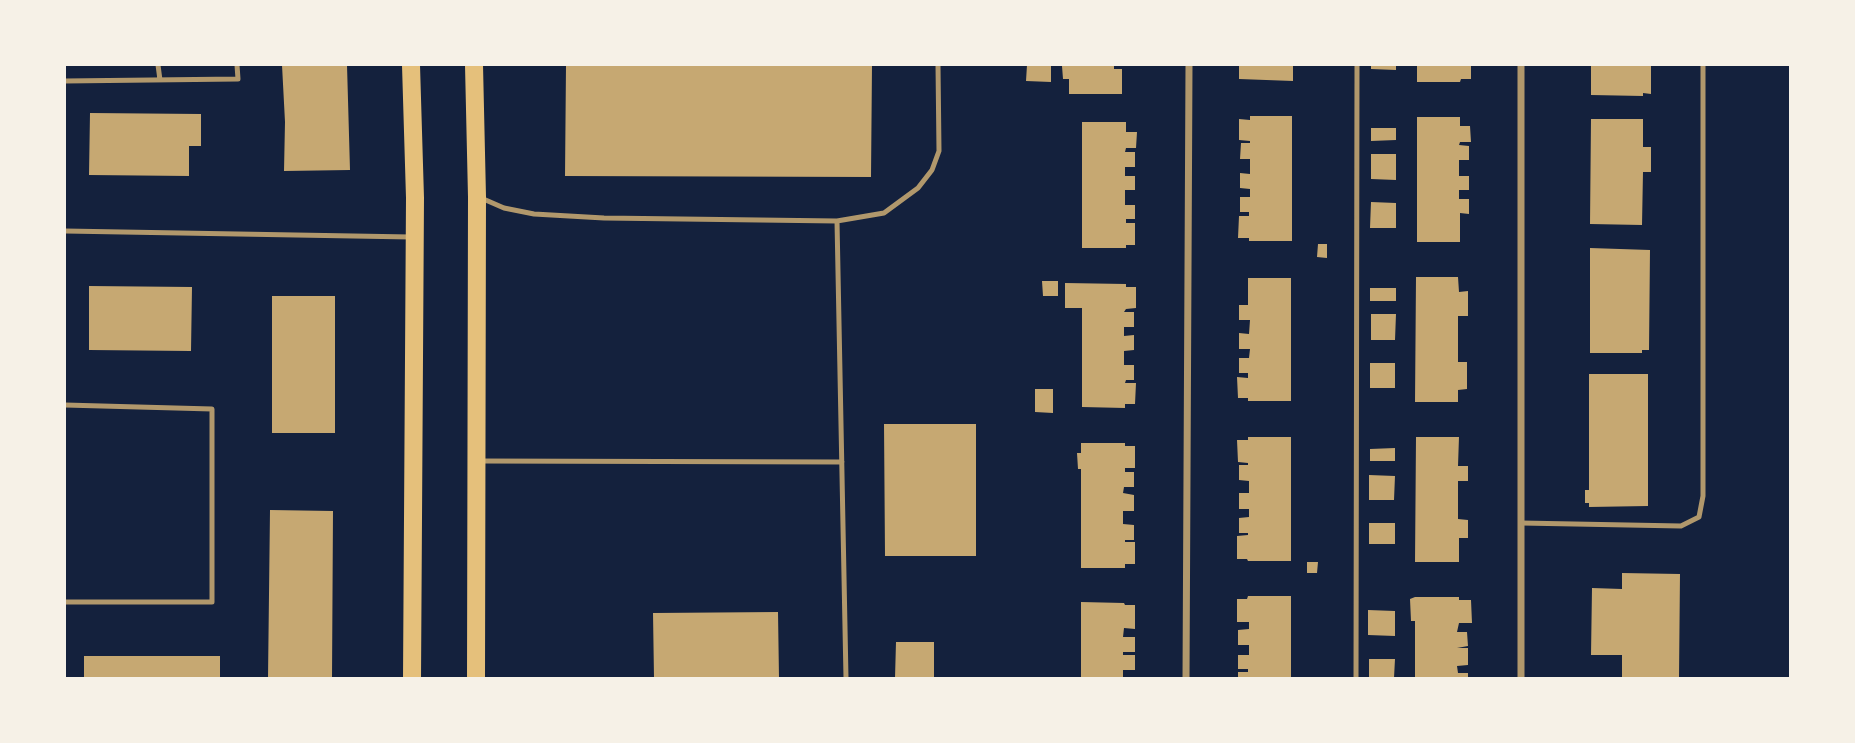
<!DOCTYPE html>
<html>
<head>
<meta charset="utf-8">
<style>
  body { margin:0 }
  #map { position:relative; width:1855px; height:743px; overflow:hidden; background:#14213d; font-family:"Public Sans",sans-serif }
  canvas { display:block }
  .frame { position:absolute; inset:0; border:66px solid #f6f1e7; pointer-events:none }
</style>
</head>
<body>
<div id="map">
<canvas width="1855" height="743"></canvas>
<div class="frame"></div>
</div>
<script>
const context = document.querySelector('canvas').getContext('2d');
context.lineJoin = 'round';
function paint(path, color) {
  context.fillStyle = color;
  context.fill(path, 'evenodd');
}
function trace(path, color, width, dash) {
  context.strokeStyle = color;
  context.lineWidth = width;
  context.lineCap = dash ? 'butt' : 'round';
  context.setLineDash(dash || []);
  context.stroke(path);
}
const building = new Path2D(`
  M282 65H347L350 170 284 171 285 122Z
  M566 65H872L871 177 565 176Z
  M1027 65 1051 66V82L1026 81Z
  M1069 65H1114V69H1122V94H1069V79H1063L1062 66Z
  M1239 65H1293V81L1239 79Z
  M1371 65H1396V70L1371 69Z
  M1417 65H1471V79H1461L1460 82H1417Z
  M1591 65H1651V94L1643 93V96L1591 95Z
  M90 113 201 114V146H189V176L89 175Z
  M1250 116H1292V241H1249V238H1238L1239 216H1249V212H1240V197H1250V189L1240 188V173L1250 174V159H1240L1241 143H1250V141L1239 140V119L1250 120Z
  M1417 117H1460V126H1470L1471 142H1460L1459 145 1469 146V160H1459V176H1469V190H1459V199H1469V214L1460 213V242H1417Z
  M1591 119H1643V147H1651V172H1643L1642 225 1590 224Z
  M1082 122H1126V132H1137L1136 148H1126L1125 152H1135V167H1125V176H1135V190H1125V205H1135V219H1126V223H1135V245H1126V248H1082Z
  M1371 128H1396V140L1371 141Z
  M1371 154H1396V180L1371 179Z
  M1371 202 1396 203V228H1370Z
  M1318 244H1327V258L1317 257Z
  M1590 248 1650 250 1649 350H1642V353H1590Z
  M1416 277H1458L1459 292 1468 291V316H1458V362H1467V389L1458 390V402H1415Z
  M1248 278H1291V401H1248V398H1238L1237 377 1248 378V373H1239V358H1249L1250 349H1239V333L1249 334 1250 320H1239V305H1248Z
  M1042 281H1058V296H1043Z
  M1065 283 1126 284V287H1136V308L1126 309 1124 312H1134V327H1124V336L1134 335V350L1124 351V365H1134V380H1126L1125 383H1136L1135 404H1125V408L1082 407V308H1065Z
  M89 286 192 287 191 351 89 350Z
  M1370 288H1396V301H1370Z
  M272 296H335V433H272Z
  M1371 314H1396L1395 340H1371Z
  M1370 363H1395V388H1370Z
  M1589 374H1648V506L1589 507V503H1585V490H1589Z
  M1035 389H1053V413L1035 412Z
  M884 424H976V556H885Z
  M1248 437H1291V561H1248L1247 559H1237V536L1248 535V533H1239V518L1249 517V509H1239V493H1249V481L1239 480V465H1248V463L1238 462 1237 440H1248Z
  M1416 437H1459L1458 466H1468V481H1458V519L1468 520V538H1459V562H1415Z
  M1081 443H1125V446H1135V468H1125V472H1134V487H1124L1123 493 1134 495V511H1123V524L1134 525V540H1125V542H1135V564H1125V568H1081V469H1078L1077 453H1081Z
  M1395 448V461H1370V449Z
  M1369 475 1395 476 1394 500H1369Z
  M270 510 333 511 332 678H268Z
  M1369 523H1395V544H1369Z
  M1307 562H1318L1317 573H1307Z
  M1622 573 1680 574 1679 678H1622V655H1591L1592 588 1622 589Z
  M1248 596H1291V678H1238V672H1248V669H1238V655H1249V645H1238V630L1249 629V622H1237V599H1247Z
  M1415 597H1459V600H1471L1472 623H1459L1457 632H1467L1468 646 1457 648H1468V665L1457 666 1458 673H1468V678H1415V621H1411L1410 599Z
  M1081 602 1124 603 1125 605H1135V629L1124 628 1123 637H1135V652H1123V655H1135V670H1123V678H1081Z
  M1368 610 1395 611V636L1368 635Z
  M778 612 779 678H654L653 613Z
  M896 642H934V678H895Z
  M84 656H220V678H84Z
  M1369 659H1395L1394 678H1369Z`);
const service = new Path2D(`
  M158 65 160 80
  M65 81 238 79 237 65
  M481 198 504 208 534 214 604 218 837 221 884 213 918 188 932 170 939 151 938 65
  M837 221 846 678
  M65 231 411 237
  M65 405 212 409V602H65
  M480 461 842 462
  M1521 523 1681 526 1699 517 1703 496V65
  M1356 678 1357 65`);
const minor = new Path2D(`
  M1186 678 1189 65
  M1521 678V65`);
const primary = new Path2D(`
  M411 65 415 198 412 678
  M474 65 477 197 476 678`);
paint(building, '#c6a872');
trace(service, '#b1986c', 5);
trace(minor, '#b1986c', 7);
trace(primary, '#e5c07b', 18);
</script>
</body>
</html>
